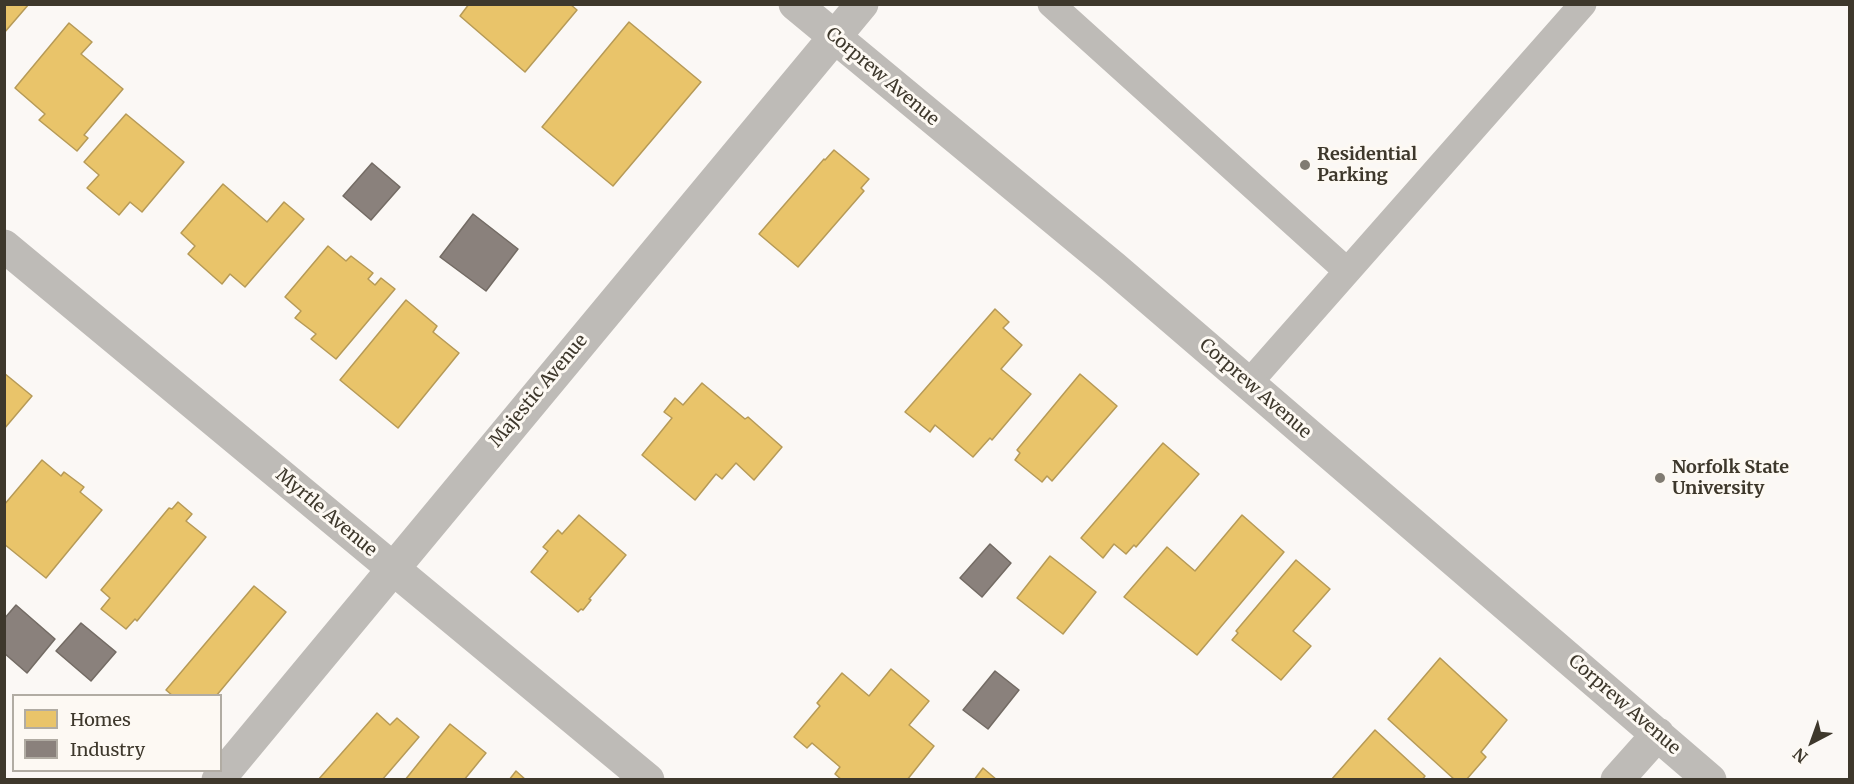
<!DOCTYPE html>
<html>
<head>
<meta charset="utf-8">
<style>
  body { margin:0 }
  #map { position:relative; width:1854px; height:784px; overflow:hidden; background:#fbf8f5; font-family:Merriweather,serif }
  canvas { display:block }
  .frame { position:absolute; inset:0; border:6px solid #3e382c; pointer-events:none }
  .legend { position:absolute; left:12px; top:694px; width:210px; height:78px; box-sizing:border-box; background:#fdf9f3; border:2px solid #b1aca3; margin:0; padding:8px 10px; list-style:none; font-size:18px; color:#3e382c }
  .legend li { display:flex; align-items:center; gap:12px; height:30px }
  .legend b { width:30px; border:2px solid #b1aca3 }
  .north { position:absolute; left:1782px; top:712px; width:60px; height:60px; -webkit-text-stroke:4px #fdf9f3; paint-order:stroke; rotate:221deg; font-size:16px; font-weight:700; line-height:24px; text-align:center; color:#3e382c }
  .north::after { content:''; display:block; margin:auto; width:21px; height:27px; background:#3e382c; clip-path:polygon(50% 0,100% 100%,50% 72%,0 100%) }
</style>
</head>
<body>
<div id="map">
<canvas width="1854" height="784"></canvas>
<div class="frame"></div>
<ul class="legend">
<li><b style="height:16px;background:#e9c46a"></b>Homes</li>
<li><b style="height:16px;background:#8a817c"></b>Industry</li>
</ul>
<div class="north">N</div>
</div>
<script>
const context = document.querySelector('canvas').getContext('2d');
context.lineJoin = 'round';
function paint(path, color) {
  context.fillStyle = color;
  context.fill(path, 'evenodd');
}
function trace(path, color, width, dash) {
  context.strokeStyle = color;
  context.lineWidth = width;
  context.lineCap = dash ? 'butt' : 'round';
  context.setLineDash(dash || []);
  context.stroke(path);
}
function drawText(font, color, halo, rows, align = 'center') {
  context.font = font + ' Merriweather,serif';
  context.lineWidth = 6;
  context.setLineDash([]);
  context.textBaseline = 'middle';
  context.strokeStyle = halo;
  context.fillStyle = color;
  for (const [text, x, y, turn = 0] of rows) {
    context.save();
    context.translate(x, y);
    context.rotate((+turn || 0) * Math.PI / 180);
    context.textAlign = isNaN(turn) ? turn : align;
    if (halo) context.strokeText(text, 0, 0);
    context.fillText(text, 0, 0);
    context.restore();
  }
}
const homes = new Path2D(`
  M4 4H29L4 33Z
  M469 4H570L577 10 525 72 460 16Z
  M629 22 701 82 613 186 542 127Z
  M69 23 92 42 81 54 123 89 84 135 88 138 77 151 39 120 45 114 15 88Z
  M126 114 184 162 142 212 130 202 119 215 87 188 99 175 84 162Z
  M834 150 869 179 861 188 864 191 798 267 759 234 824 159 825 160Z
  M223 184 267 222 284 202 304 219 245 287 230 274 222 284 188 254 195 246 181 233Z
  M328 246 346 261 351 256 373 273 368 279 375 285 381 278 395 289 336 359 311 339 316 334 295 318 301 311 285 297Z
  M406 300 437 326 433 332 459 353 398 428 340 380Z
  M995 309 1009 322 1003 328 1022 345 1001 369 1031 394 992 440 990 438 973 457 935 425 930 432 905 412Z
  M4 373 32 396 4 429Z
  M1080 374 1117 406 1052 481 1047 476 1042 482 1015 460 1020 453 1017 450Z
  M702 383 745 419 748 417 782 447 754 480 736 463 722 479 716 474 695 500 642 455 672 418 664 412 675 398 683 405Z
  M1163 443 1199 474 1136 547 1134 545 1126 554 1114 544 1103 558 1081 538Z
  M42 460 61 476 64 472 84 487 80 492 102 510 46 578 4 544V505Z
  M178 502 192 514 186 521 206 537 137 621 135 619 126 629 101 609 110 598 101 590 169 508 172 509Z
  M579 515 626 555 589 599 591 600 583 610 581 609 578 612 531 572 548 551 543 547 558 530 562 534Z
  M1242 515 1284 552 1197 655 1124 597 1167 547 1195 571Z
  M1050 556 1096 592 1063 634 1017 598Z
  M1296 560 1330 589 1293 631 1311 646 1281 680 1232 640 1238 633 1236 631Z
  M254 586 286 612 216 696H173L166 690Z
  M1440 658 1507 720 1481 752 1486 757 1466 780H1455L1388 719Z
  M891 669 929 701 909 725 934 746 907 780H842L835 774 840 767 812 743 807 748 794 737 820 706 817 703 842 673 869 696Z
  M377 713 390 725 397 718 419 737 382 780H318Z
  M450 724 486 753 464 780H405Z
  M1375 730 1425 776 1422 780H1331Z
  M983 768 997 780H974Z
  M516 771 526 780H509Z`);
const industry = new Path2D(`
  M372 163 400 187 371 220 343 196Z
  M473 214 518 249 486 291 440 257Z
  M990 544 1011 563 982 597 960 578Z
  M16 605 55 639 27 673 4 653V619Z
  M81 623 116 652 91 681 56 651Z
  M995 671 1019 690 988 729 963 710Z`);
const lane = new Path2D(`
  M1051 4 1347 271
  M1248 384 1583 4`);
const street = new Path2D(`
  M795 4 1113 267 1710 780
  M4 246 648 780
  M218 780 862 4
  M1617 780 1658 734`);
const markers = [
  [1305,165,6,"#807b72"],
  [1660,478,6,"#807b72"]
];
const streetNames = [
  ["Corprew Avenue",882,77,40],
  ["Corprew Avenue",1255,389,41],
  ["Majestic Avenue",539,391,-50],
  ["Myrtle Avenue",326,513,40],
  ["Corprew Avenue",1624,705,41]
];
const poiNames = [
  ["Residential",1317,155],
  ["Parking",1317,176],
  ["Norfolk State",1672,468],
  ["University",1672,489]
];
paint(homes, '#e9c46a');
trace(homes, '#b69a57', 1.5);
paint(industry, '#8a817c');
trace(industry, '#736b64', 1.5);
trace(lane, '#bebbb7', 27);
trace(street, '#bebbb7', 33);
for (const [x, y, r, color] of markers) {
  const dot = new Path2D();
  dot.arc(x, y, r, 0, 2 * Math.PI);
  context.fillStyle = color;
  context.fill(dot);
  trace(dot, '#fdf9f3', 2);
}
drawText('18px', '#3e382c', '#fdf9f3', streetNames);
drawText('bold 18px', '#3e382c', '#fdf9f3', poiNames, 'left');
</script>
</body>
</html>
